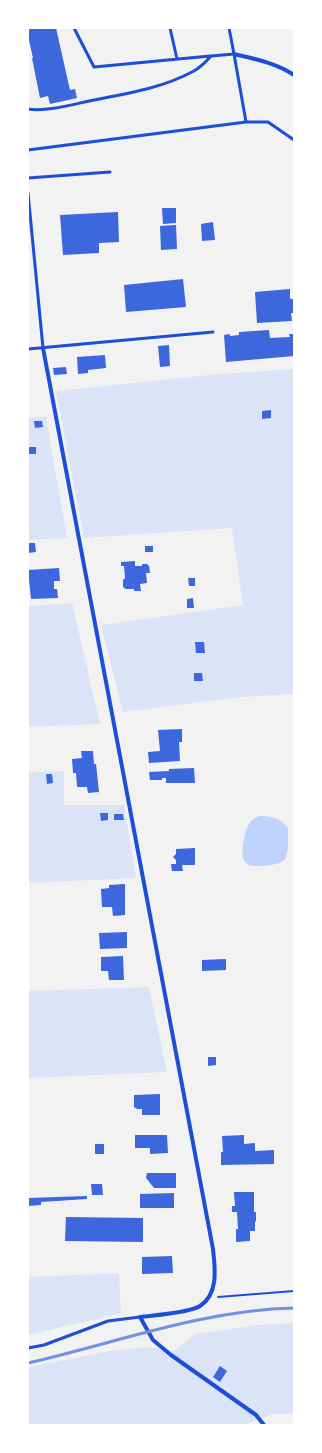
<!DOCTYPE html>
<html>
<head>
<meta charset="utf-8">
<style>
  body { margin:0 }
  #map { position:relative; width:322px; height:1453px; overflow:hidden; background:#f2f2f2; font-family:"Golos Text",sans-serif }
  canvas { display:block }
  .frame { position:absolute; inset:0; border:29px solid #fff; pointer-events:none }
</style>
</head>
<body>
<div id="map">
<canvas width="322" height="1453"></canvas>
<div class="frame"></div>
</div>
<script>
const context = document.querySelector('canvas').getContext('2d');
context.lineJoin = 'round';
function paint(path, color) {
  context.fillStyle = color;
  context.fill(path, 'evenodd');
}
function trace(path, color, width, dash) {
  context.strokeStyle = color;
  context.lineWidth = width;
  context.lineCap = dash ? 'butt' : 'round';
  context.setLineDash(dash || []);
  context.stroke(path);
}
const green = new Path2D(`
  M294 369V694L242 697 123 712 101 625 243 605 232 528 84 538 56 391 219 374Z
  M46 417 67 538 28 540V418Z
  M72 603 100 724 28 727V606Z
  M64 771V805H124L136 878 28 883V772Z
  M149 987 167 1072 28 1078V991Z
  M119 1273 121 1313 28 1335V1277Z
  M294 1323V1414H273L247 1424 231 1425H28V1367L110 1351 146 1347 174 1351 195 1334 257 1325Z`);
const water = new Path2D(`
  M259 816C271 816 279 818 288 827V848L285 860C276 865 271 865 261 866 256 866 250 867 246 863 238 856 245 828 251 821 253 819 256 818 259 816Z`);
const building = new Path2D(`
  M28 28H56L70 90 75 89 77 98 50 104 48 96 40 98 32 58H33L28 36Z
  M162 208H176V223L163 224Z
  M118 212 119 242 99 243V253L63 255 60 215Z
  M213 222 215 240 202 241 201 224Z
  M176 225 177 249 161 250 160 226Z
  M183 279 186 307 126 312 124 285Z
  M290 289V299H294V313H291L292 321 257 323 255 292Z
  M269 330 270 338 290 337 289 334H294V356L226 362 224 335 230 334V336L239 335V332Z
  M169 345 170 366 160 367 158 346Z
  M105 355 106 368 88 370V373L78 374 77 357Z
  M66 367 67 374 54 375 53 368Z
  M271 410V418L262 419V411Z
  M34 421H42L43 427 35 428Z
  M28 447H36V454H28Z
  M28 543H35L36 552 28 553Z
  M145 546H153V552H145Z
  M135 561V566H142V564H147L149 566 150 573H146L147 583 140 584 141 591H134V589H126L123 587V580L125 578 124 566H121V562Z
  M59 568 60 581H54V589H57L58 598 31 599 28 570Z
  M188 578H195V586H189Z
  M193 598 194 608H187V599Z
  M195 642H204L205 653H196Z
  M194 673H202L203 681H194Z
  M182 729V742H179L180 761 149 763 148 752 160 751 158 730Z
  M81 751H93L94 764H96L99 792 88 793 87 787H77L76 773H73L72 759 82 758Z
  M194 768 195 783H166V778H162V780H150L149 772 169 771V769Z
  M46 774H52L53 783 47 784Z
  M100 813H108V820L101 821Z
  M114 814H123L124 820H114Z
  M195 848V865H182L183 871H172L171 864H176V860L173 857 176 854V849Z
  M125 884V915L113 916 112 907H102L101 889 109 888V885Z
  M127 932V948L100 949 99 933Z
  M123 956 124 980H109L108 971H101V957Z
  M226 959V970L202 971V960Z
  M208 1057H216V1065L208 1066Z
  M160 1094V1115H142V1109H137L134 1107V1095Z
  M135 1135H167L168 1153 150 1154V1148H135Z
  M244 1135V1144L255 1143V1151L274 1150V1164L221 1165V1152H223L222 1136Z
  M95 1144H104V1154H95Z
  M147 1173H176V1188H154L146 1178Z
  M91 1184H102L103 1195H92Z
  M234 1192H254V1212H256V1221L255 1222V1231H250V1241L236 1242V1229H238L237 1212H232V1206H235Z
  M174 1193V1208H140V1194Z
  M87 1196V1199L41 1202V1205L28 1206V1198Z
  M66 1217 143 1218V1242L65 1241Z
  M172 1256 173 1273 142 1274V1257Z
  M220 1366 227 1371 220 1382 213 1377Z`);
const path = new Path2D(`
  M218 1297 294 1291`);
const service = new Path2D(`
  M74 28 94 67 210 56
  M170 28 177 59
  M229 28 234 54
  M28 109C45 112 71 105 89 101 124 94 160 89 192 72 200 68 205 63 211 56L234 54 246 122
  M28 150 246 122H268L294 140
  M28 178 110 172
  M28 193 43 348
  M28 349 213 332
  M28 1348 44 1345 108 1321 140 1317`);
const minor = new Path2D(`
  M234 54C255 59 276 63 294 75
  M43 348 213 1249C215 1267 219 1294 200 1306 189 1313 155 1315 140 1317L153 1340 171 1355 256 1415 264 1425`);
const rail = new Path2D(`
  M28 1363C116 1343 203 1310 294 1308`);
paint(green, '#dbe4f7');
paint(water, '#bfd3fe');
paint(building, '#3d67dc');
trace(path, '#1d4ed8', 2);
trace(service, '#1d4ed8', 3);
trace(minor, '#1d4ed8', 4);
trace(rail, '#7290e2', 3);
</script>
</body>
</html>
